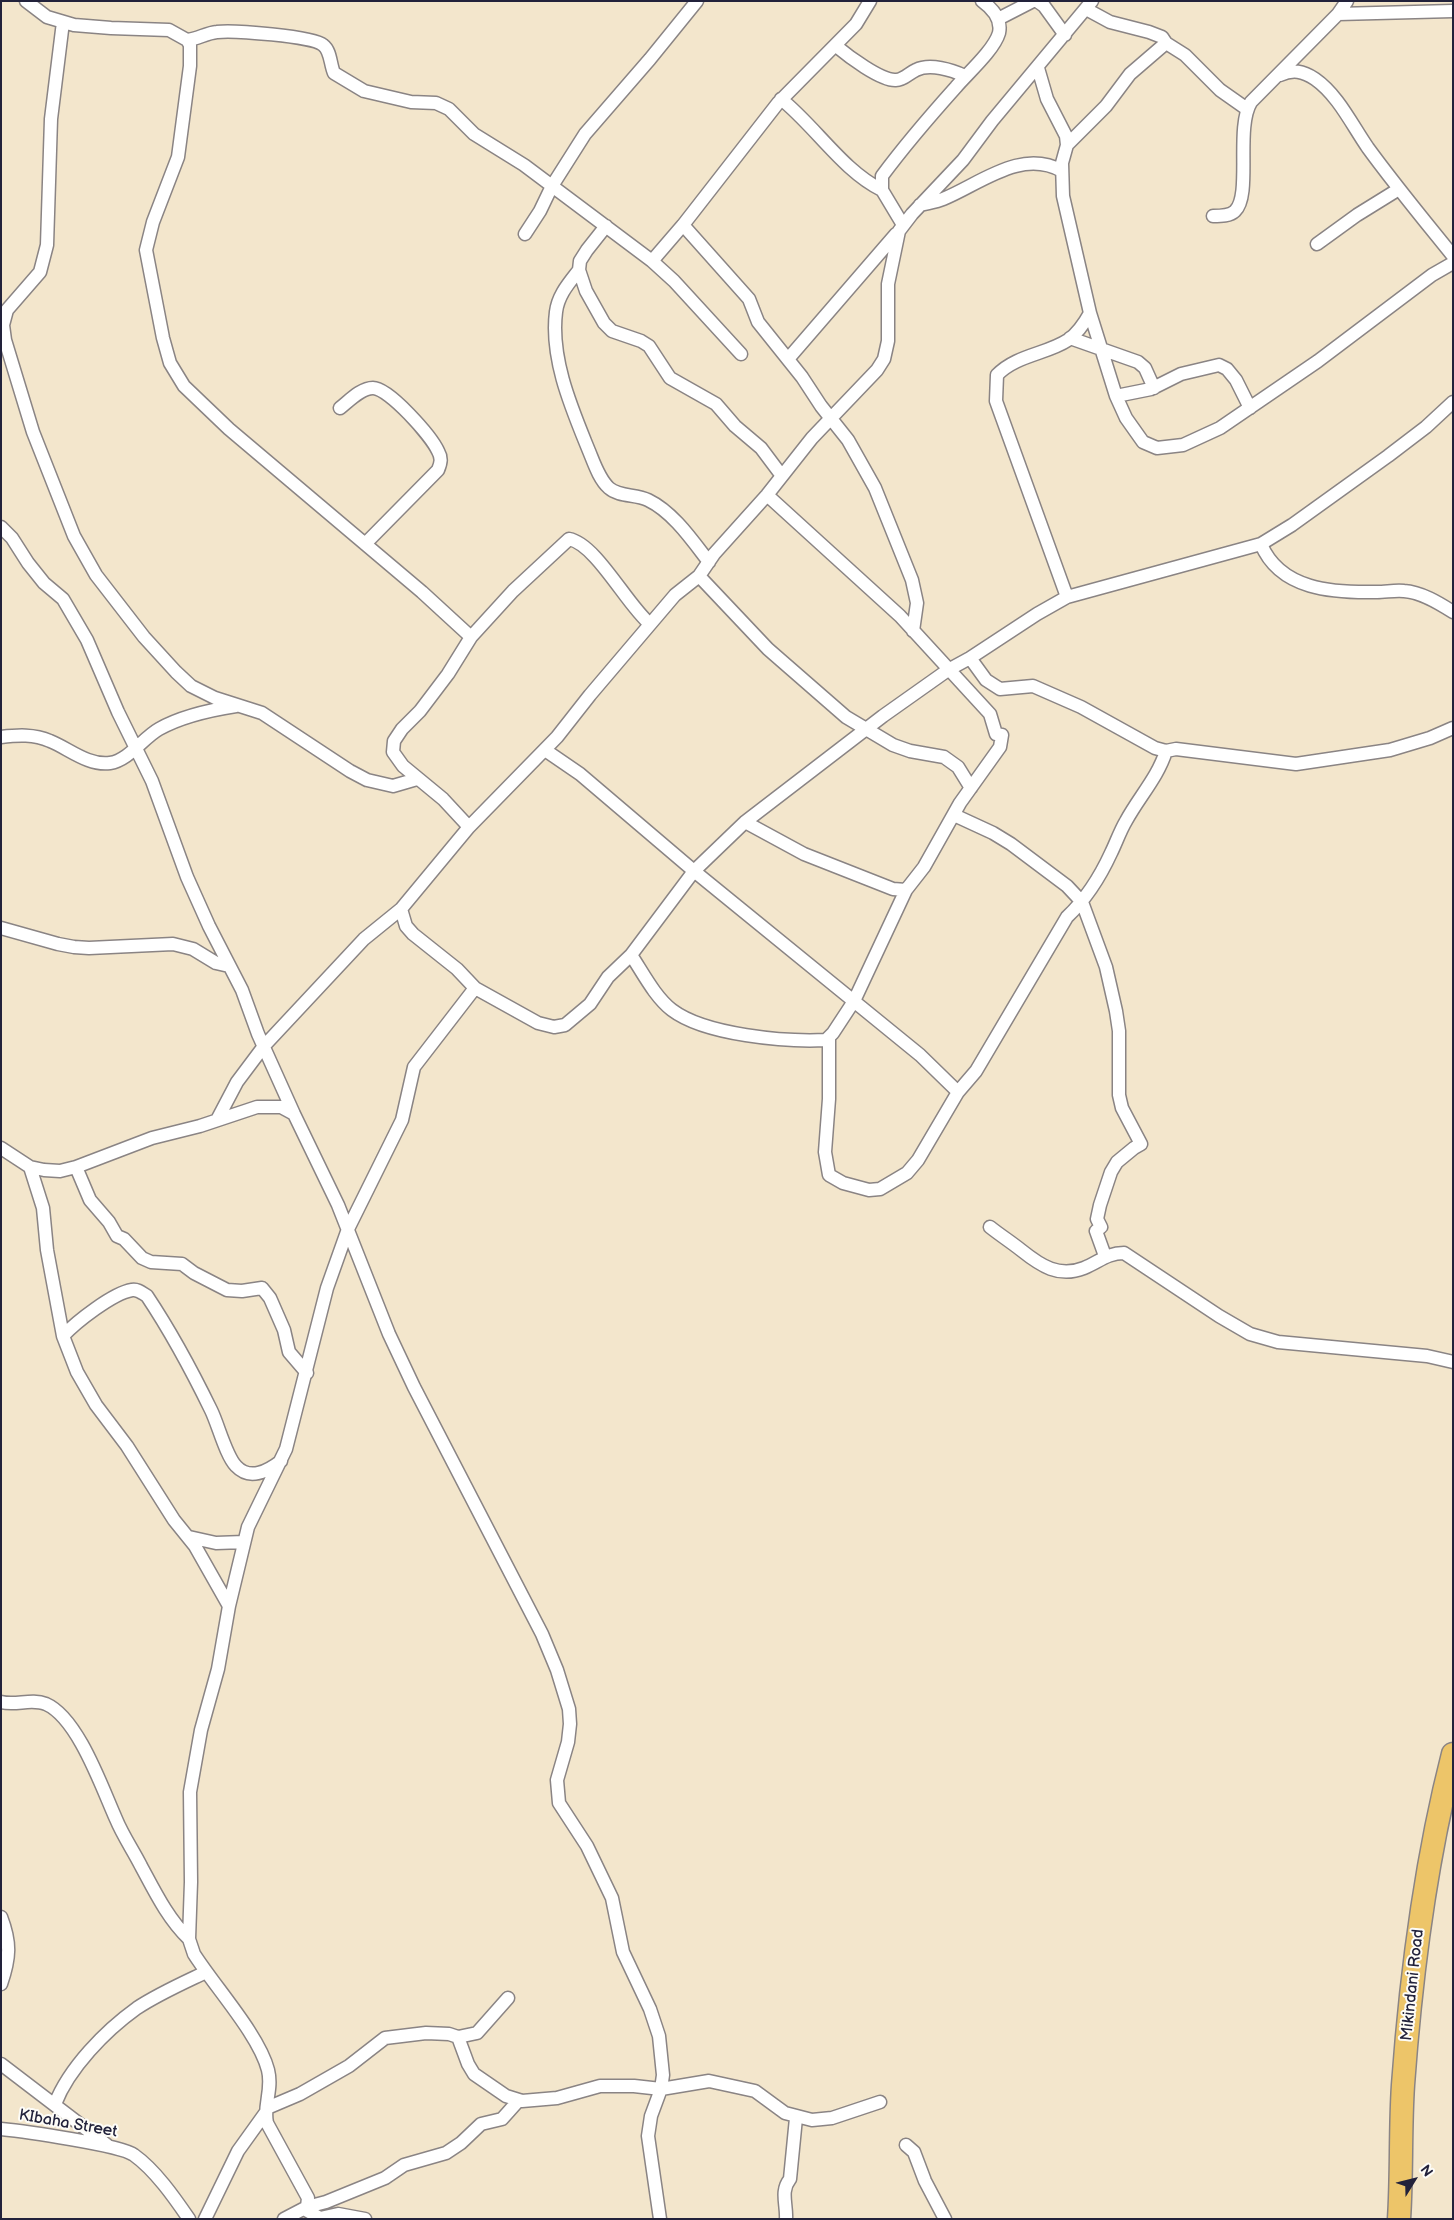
<!DOCTYPE html>
<html>
<head>
<meta charset="utf-8">
<style>
  body { margin:0 }
  #map { position:relative; width:1454px; height:2220px; overflow:hidden; background:#f3e6cc; font-family:"Balsamiq Sans",sans-serif }
  canvas { display:block }
  .frame { position:absolute; inset:0; border:2px solid #22223b; pointer-events:none }
  .north { position:absolute; left:1389px; top:2155px; width:50px; height:50px; -webkit-text-stroke:4px #fdfcf7; paint-order:stroke; rotate:54deg; font-size:14px; font-weight:700; line-height:20px; text-align:center; color:#22223b }
  .north::after { content:''; display:block; margin:auto; width:18px; height:22px; background:#22223b; clip-path:polygon(50% 0,100% 100%,50% 72%,0 100%) }
</style>
</head>
<body>
<div id="map">
<canvas width="1454" height="2220"></canvas>
<div class="frame"></div>
<div class="north">N</div>
</div>
<script>
const context = document.querySelector('canvas').getContext('2d');
context.lineJoin = 'round';
function trace(path, color, width, dash) {
  context.strokeStyle = color;
  context.lineWidth = width;
  context.lineCap = dash ? 'butt' : 'round';
  context.setLineDash(dash || []);
  context.stroke(path);
}
function drawText(font, color, halo, rows, align = 'center') {
  context.font = font + ' "Balsamiq Sans",sans-serif';
  context.lineWidth = 4;
  context.setLineDash([]);
  context.textBaseline = 'middle';
  context.strokeStyle = halo;
  context.fillStyle = color;
  for (const [text, x, y, turn = 0] of rows) {
    context.save();
    context.translate(x, y);
    context.rotate((+turn || 0) * Math.PI / 180);
    context.textAlign = isNaN(turn) ? turn : align;
    if (halo) context.strokeText(text, 0, 0);
    context.fillText(text, 0, 0);
    context.restore();
  }
}
const street = new Path2D(`
  M26 1 47 17 74 25 111 28 169 30 187 40 190 45V66L178 157 153 222 146 250 163 338 170 363 184 386 229 429 422 592 471 637
  M1037 1 1044 6 1065 35
  M1086 9 1110 22 1149 32 1162 37 1166 43 1185 55 1220 90 1247 109
  M1338 14 1453 11
  M998 19 1033 1
  M63 22 51 119 47 245 40 272 7 310 3 325 5 340 33 432 74 536 96 575 144 637 176 672 191 686 215 698 262 713 350 771 367 780 393 786 417 779
  M187 40C198 39 206 33 217 32 232 30 313 36 323 45 331 51 330 64 334 73L364 91 411 102 436 103 449 109 474 134 524 165 652 261 674 281 741 354
  M1166 43 1130 74 1106 106 1067 145 1062 163 1063 196 1090 313 1116 396 1126 418 1143 442 1157 448 1183 445 1220 428 1318 361 1432 275 1453 263
  M836 46C848 56 881 81 896 80 904 80 909 73 916 70 930 63 952 70 965 76
  M1038 68 1047 99 1066 136 1067 145
  M1280 75C1293 69 1303 71 1315 79 1338 95 1352 125 1368 148 1395 185 1424 220 1453 256
  M781 99C815 126 843 171 882 190
  M920 205C927 203 936 202 943 199 980 184 1021 148 1062 171
  M1213 216C1221 216 1230 216 1235 211 1252 195 1235 128 1251 102L1338 14 1347 1
  M683 225 749 299 758 322 802 377 821 406 848 440 875 488 912 580 917 603 913 631
  M903 225 882 190V176C905 145 930 116 956 87 968 73 994 50 999 33 1002 19 993 9 982 1
  M606 226 587 250 580 261 579 270 586 291 604 323 612 331 641 341 649 346 670 378 716 404 735 426 761 448 782 476
  M525 234 540 211 552 186 585 134 650 59 697 1
  M1317 244 1357 215 1399 189
  M652 261 683 225 778 103 856 24 870 1
  M579 270C569 283 558 295 556 312 550 359 572 409 589 451 594 463 599 479 609 488 619 497 636 494 648 500 673 512 692 540 709 562
  M1070 338 1138 362 1145 368 1154 388
  M788 359 896 234
  M1116 396 1151 389 1181 374 1219 365 1227 369 1236 380 1250 408
  M340 408C349 401 361 388 373 388 389 388 431 436 438 451 442 458 441 463 438 470L365 544
  M1 527 12 538 28 563 44 583 63 599 87 640 118 712 152 781 187 877 209 926 242 990 258 1034 294 1114 338 1205 389 1334 414 1387 542 1634 557 1670 569 1709 570 1724 568 1742 557 1780 559 1803 587 1846 612 1898 623 1952 650 2009 659 2036 663 2075 661 2089 651 2116 648 2136 660 2219
  M1261 544C1280 590 1333 593 1377 592 1386 592 1395 590 1404 591 1421 592 1439 603 1453 612
  M699 576 768 649 846 717 893 745 910 751 944 757 958 767 971 788
  M1067 597 996 401 997 375C1016 355 1047 354 1068 340 1078 333 1084 324 1090 313
  M970 658 986 680 1000 689 1033 686 1081 707 1155 748 1166 751 1176 749 1296 764 1390 750 1430 738 1453 728
  M1 737C18 735 34 734 50 741 68 748 88 766 110 763 129 760 143 738 159 729 182 716 210 710 236 706
  M545 750 580 774 694 871 920 1055 958 1092
  M954 815 993 833 1011 844 1067 886 1082 902 1106 967 1116 1011 1119 1031V1095L1122 1108 1141 1144 1134 1148 1117 1162 1111 1172 1100 1205 1097 1219 1101 1227 1096 1231 1105 1256
  M745 822 804 854 893 889 906 890
  M469 827 443 799 403 766 393 752 394 741 402 729 420 711 448 674 471 637 513 591 569 539C596 544 627 605 650 624
  M401 909 406 926 413 934 457 969 475 988 538 1023 554 1027 565 1025 590 1004 608 977 631 955 694 871 745 822 883 716 948 670 970 658 1037 614 1067 597 1261 544 1292 525 1388 456 1426 427 1453 402
  M1 928 58 944 74 947 89 948 173 944 193 949 216 963 229 966
  M631 955C643 973 655 997 672 1010 705 1035 785 1042 826 1040L833 1033 854 1001 906 890 924 867 960 803 1000 747 1002 735 996 734 990 714 900 616 767 495
  M829 1037V1099L825 1152 829 1175 843 1183 869 1190 880 1189 907 1173 918 1160 958 1092 976 1071 1067 917C1086 899 1100 877 1111 853 1116 843 1120 831 1126 821 1139 797 1158 777 1166 751
  M217 1120 237 1082 264 1046 364 939 401 909 469 827 557 737 590 695 675 595 699 576 714 554 767 495 812 438 877 370 884 359 888 341V284L899 231 912 214 963 160 992 121 1092 1
  M1 1148 30 1167 44 1170 60 1171 76 1167 152 1138 200 1126 257 1107H281L294 1114
  M30 1167 43 1208 47 1250 63 1336 77 1372 96 1405 127 1446 174 1520 195 1546 229 1606
  M76 1167 90 1200 109 1222 117 1236 124 1239 142 1258 151 1262 182 1264 194 1273 227 1290 242 1291 262 1288 270 1298 284 1330 289 1352 307 1373
  M990 1227C1000 1235 1011 1242 1021 1250 1041 1266 1059 1278 1084 1268 1099 1262 1107 1253 1124 1253L1219 1316 1250 1334 1278 1342 1427 1356 1453 1362
  M63 1336C76 1322 113 1293 132 1290 138 1289 142 1293 147 1296 171 1332 192 1371 211 1410 218 1424 226 1456 236 1466 250 1481 268 1471 281 1461
  M189 1537 216 1543 244 1542
  M1 1702C16 1706 31 1698 46 1704 78 1718 102 1788 116 1819 123 1836 133 1850 141 1866 155 1892 168 1919 189 1939
  M1 1917C11 1943 10 1958 1 1984
  M458 2037 468 2064 474 2074 506 2096 522 2101 557 2098 600 2086H634L661 2089 709 2081 755 2091 785 2113 812 2120 832 2118 880 2102
  M1 2064 107 2145
  M55 2104C69 2068 105 2031 137 2008 158 1994 183 1983 206 1972
  M267 2108 300 2094 349 2066 385 2038 426 2033 449 2034 458 2037 477 2033 508 1998
  M1 2129C22 2131 121 2145 134 2155 155 2170 174 2197 189 2219
  M906 2145 914 2152 925 2181 945 2219
  M307 2207 326 2202 385 2178 404 2165 446 2153 461 2143 481 2124 502 2119 519 2100
  M304 2209 320 2218 338 2214 365 2219
  M205 2219 238 2151 266 2112
  M284 2219 307 2207 308 2198 267 2123C263 2105 273 2090 268 2070 259 2035 215 1987 194 1954L189 1939 191 1882 190 1792 201 1730 218 1669 229 1606 248 1527 286 1449 327 1288 348 1229 402 1120 414 1067 475 988
  M786 2219C787 2205 780 2191 790 2179L796 2118`);
const highway = new Path2D(`
  M1399 2219C1402 2174 1400 2130 1403 2085 1411 1974 1425 1863 1453 1754`);
const streetNames = [
  ["Mikindani Road",1413,1985,-84],
  ["KIbaha Street",68,2124,10]
];
trace(street, '#8a8484', 15);
trace(highway, '#8a8484', 25);
trace(street, '#fff', 12);
trace(highway, '#edc569', 22);
drawText('16px', '#22223b', '#fdfcf7', streetNames);
</script>
</body>
</html>
